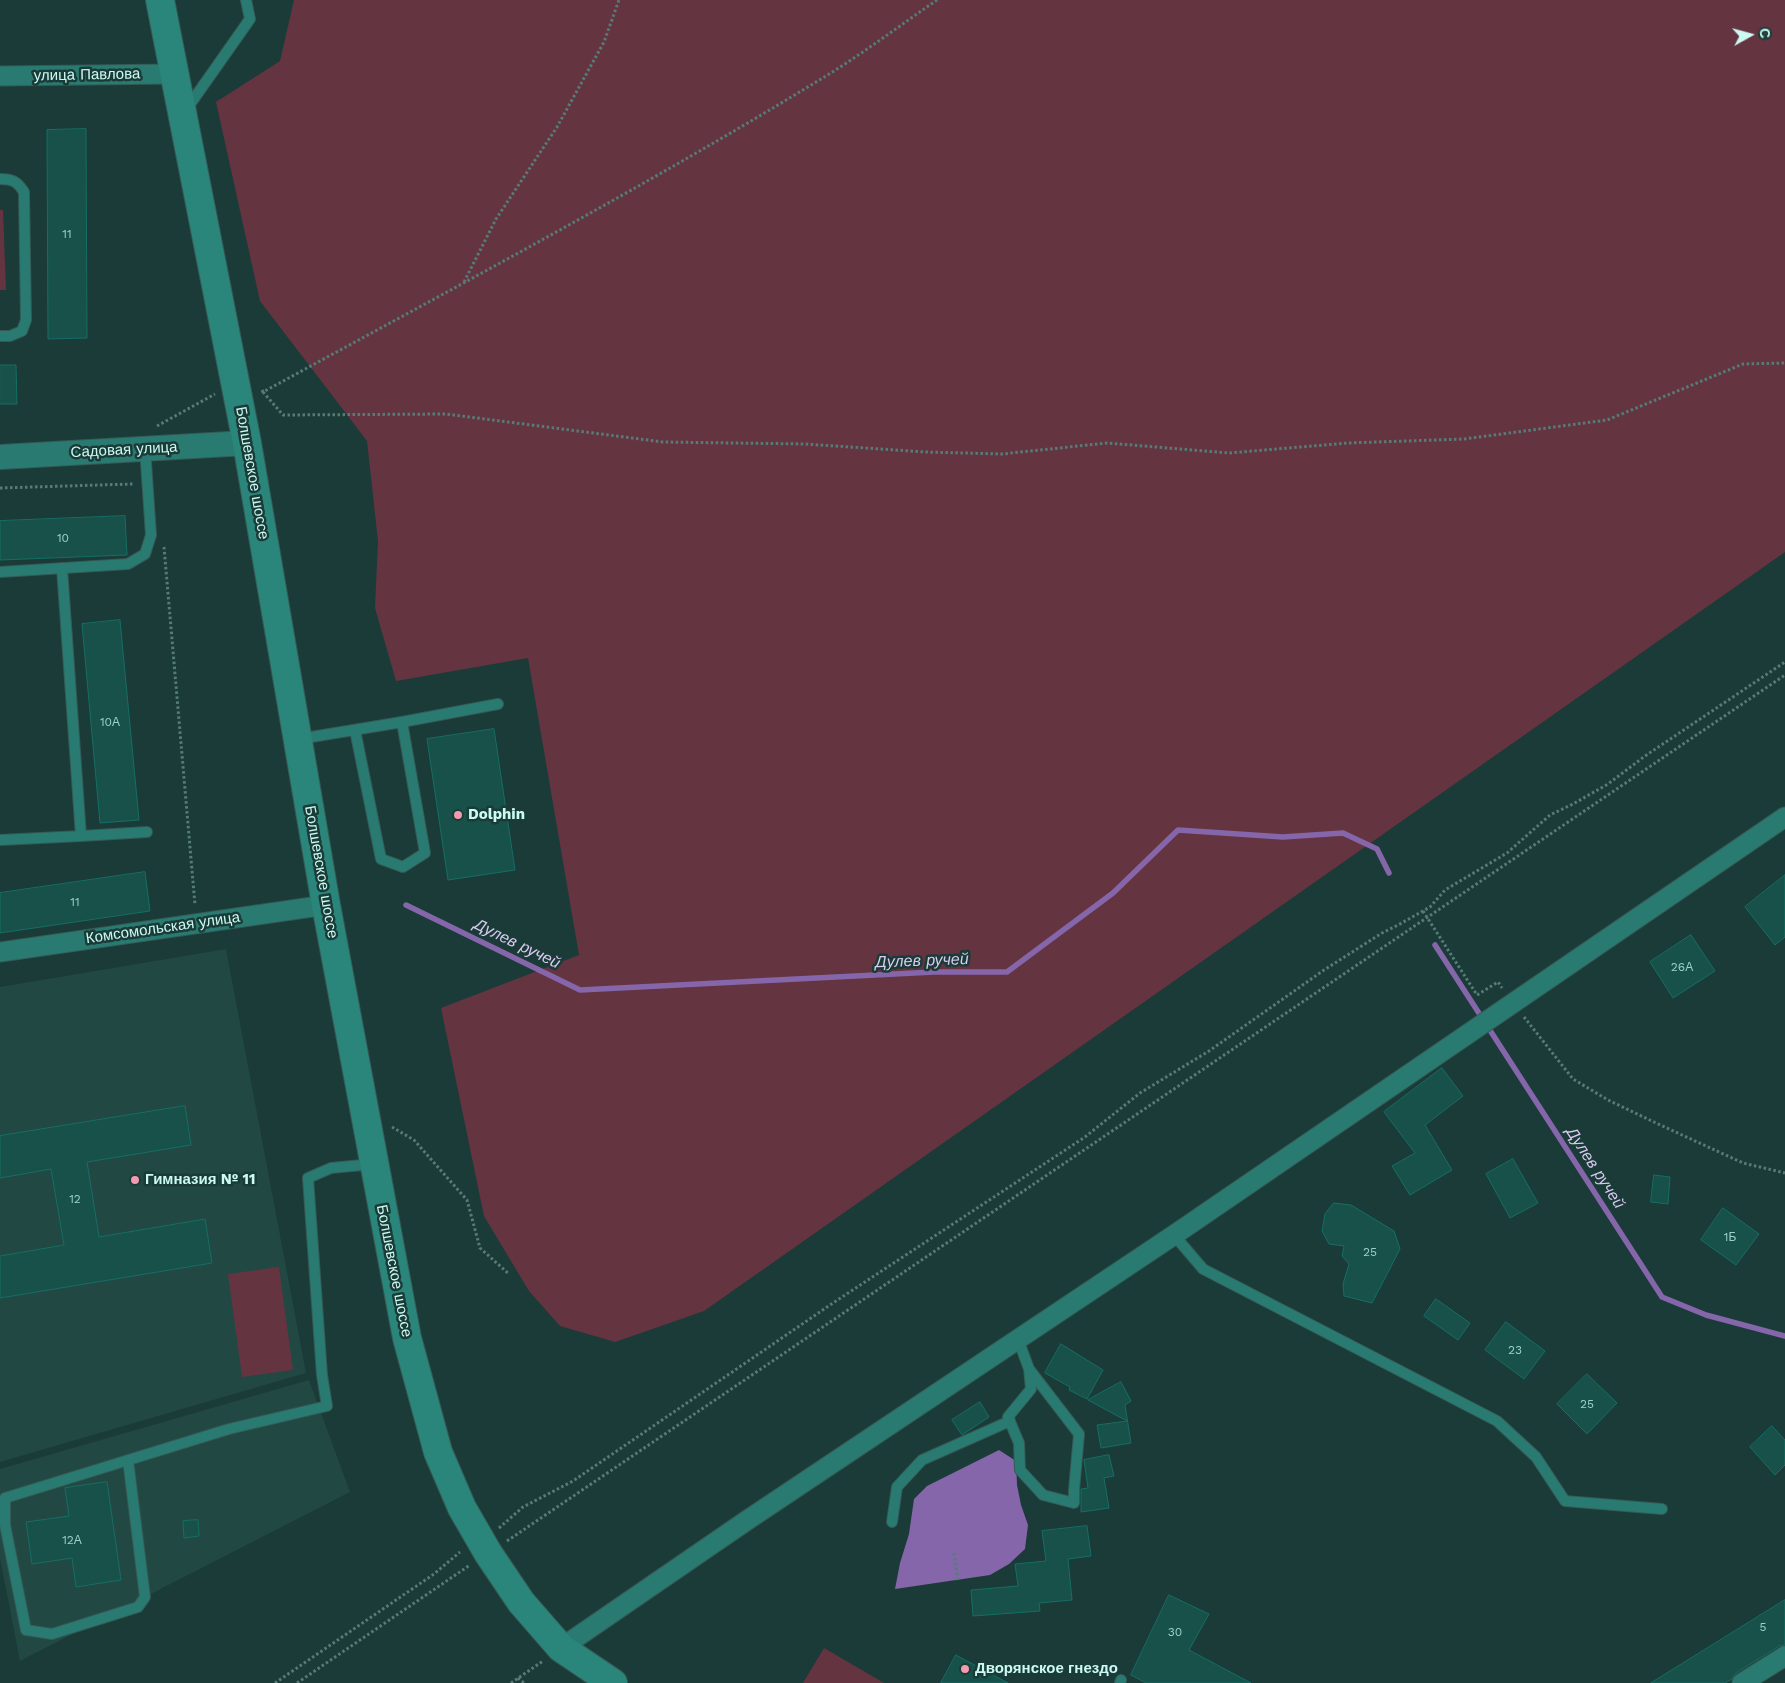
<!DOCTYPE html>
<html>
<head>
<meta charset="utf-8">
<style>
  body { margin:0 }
  #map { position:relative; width:1785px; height:1683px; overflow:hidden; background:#1a3b37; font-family:"Work Sans",sans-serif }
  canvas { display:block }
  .north { position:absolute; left:1725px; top:10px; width:50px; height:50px; -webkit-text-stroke:4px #1a3b37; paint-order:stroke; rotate:83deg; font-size:14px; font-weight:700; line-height:20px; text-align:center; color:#cbfaf3 }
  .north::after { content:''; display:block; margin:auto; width:18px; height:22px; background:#cbfaf3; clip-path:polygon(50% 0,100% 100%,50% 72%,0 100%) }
</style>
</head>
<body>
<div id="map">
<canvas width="1785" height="1683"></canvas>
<div class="north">С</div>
</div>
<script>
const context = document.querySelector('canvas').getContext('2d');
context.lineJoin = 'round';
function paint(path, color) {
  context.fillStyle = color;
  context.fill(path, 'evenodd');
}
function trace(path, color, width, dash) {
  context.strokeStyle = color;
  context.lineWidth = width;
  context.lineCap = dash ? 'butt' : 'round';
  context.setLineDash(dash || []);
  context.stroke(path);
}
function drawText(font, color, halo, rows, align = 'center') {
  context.font = font + ' "Work Sans",sans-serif';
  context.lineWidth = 5;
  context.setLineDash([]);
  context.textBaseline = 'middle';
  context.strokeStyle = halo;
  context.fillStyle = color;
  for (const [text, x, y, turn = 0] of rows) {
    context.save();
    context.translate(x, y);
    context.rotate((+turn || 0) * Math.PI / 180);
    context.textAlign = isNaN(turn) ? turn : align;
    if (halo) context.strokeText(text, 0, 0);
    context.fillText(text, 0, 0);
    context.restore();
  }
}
const built = new Path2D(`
  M226 949 306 1373 0 1462V987Z
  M309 1380 350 1492 20 1661 0 1558V1469Z`);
const green = new Path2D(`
  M294 0H1785V552L704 1311 615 1342 560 1326 529 1291 484 1216 441 1008 579 955 528 658 396 681 375 608 378 541 367 441 260 301 216 102 280 61Z
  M0 210H3L6 290H0Z
  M279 1267 293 1370 242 1377 228 1274Z
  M824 1648 884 1683H803Z`);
const water = new Path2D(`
  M999 1450 1016 1461 1017 1485 1021 1505 1028 1525 1025 1549 1009 1564 990 1575 895 1589 900 1563 909 1534 914 1499 927 1486Z`);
const stream = new Path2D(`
  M406 905 580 990 934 972H1007L1113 893 1178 830 1283 837 1343 833 1377 849 1389 873
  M1435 945 1662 1297 1706 1315 1785 1336`);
const building = new Path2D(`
  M86 129 87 338 48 339 47 130Z
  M0 365H16L17 404H0Z
  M125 516 127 555 0 560V521Z
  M120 620 139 820 100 823 82 624Z
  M494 729 515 870 448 880 427 739Z
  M145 872 150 911 0 933V893Z
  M1785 875V937L1775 945 1745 907Z
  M1691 935 1715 971 1673 998 1650 962Z
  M1442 1068 1463 1096 1425 1125 1452 1170 1410 1195 1392 1166 1415 1153 1384 1112Z
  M185 1106 191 1145 87 1162 99 1237 205 1219 212 1263 0 1298V1256L64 1245 51 1169 0 1178V1136Z
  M1513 1159 1538 1203 1510 1218 1486 1174Z
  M1654 1175 1670 1177 1668 1204 1651 1202Z
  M1334 1203 1351 1205 1394 1231 1400 1249 1372 1303 1344 1296 1343 1284 1349 1264 1342 1256 1344 1246 1329 1244 1322 1231 1325 1214Z
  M1723 1208 1759 1234 1736 1265 1701 1240Z
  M1436 1299 1470 1323 1458 1340 1424 1316Z
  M1506 1322 1545 1351 1524 1379 1485 1350Z
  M1061 1344 1103 1370 1087 1399 1069 1390 1070 1387 1045 1373Z
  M1587 1374 1617 1403 1587 1434 1557 1404Z
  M1121 1382 1131 1401 1125 1405 1131 1443 1101 1448 1097 1425 1127 1421 1088 1400Z
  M980 1402 989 1417 962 1435 952 1420Z
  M1772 1426 1785 1440V1465L1775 1475 1750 1447Z
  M1109 1455 1114 1476 1104 1478 1109 1508 1081 1512V1489L1088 1488 1084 1460Z
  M107 1482 121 1580 76 1587 72 1558 32 1564 26 1522 69 1516 65 1488Z
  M198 1520 199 1536 184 1538 183 1521Z
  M1087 1526 1091 1556 1068 1559 1072 1600 1039 1603 1040 1611 973 1616 971 1590 1018 1586 1015 1564 1046 1561 1042 1531Z
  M1169 1595 1209 1614 1189 1650 1251 1683H1146L1131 1675Z
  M1785 1600V1645L1779 1646 1736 1673 1732 1679 1725 1683H1651Z
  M956 1655 1008 1683H941Z`);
const path = new Path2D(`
  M464 282 496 219 557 127 604 42 619 0
  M262 390 263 392C450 290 639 190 821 79 861 55 899 26 937 0
  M263 392 283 415 446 414 663 442 805 444 925 452 1002 454 1107 443 1229 453 1348 443 1464 439 1607 420 1743 364 1785 363
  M157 426 215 394
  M0 488 133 484
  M164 547 195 905
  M1423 911 1477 995 1498 982 1502 988
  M1524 1017 1573 1079 1608 1100 1656 1123 1743 1163 1785 1173
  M392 1127 414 1140 467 1200 480 1248 509 1274
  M499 1528 523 1507 573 1481 830 1305 1085 1137 1140 1093 1209 1051 1324 970 1382 933 1398 925 1430 907 1445 890 1507 853 1550 815 1573 804 1608 784 1645 756 1785 662
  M507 1541 1785 675
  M954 1553 958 1580
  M518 1678 524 1683
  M275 1683 434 1574 460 1552
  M297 1683 470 1565
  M511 1683 543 1661`);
const service = new Path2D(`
  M186 110 250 19 246 0
  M0 179C12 179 17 181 24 192L26 320 22 331 10 336H0
  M62 568 81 836 147 832
  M0 572 128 564 145 554 151 535 145 448
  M402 722 498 704
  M299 739 402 722 425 853 403 867 381 859 355 730
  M0 840 81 836
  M1174 1235 1203 1269 1497 1421 1536 1457 1565 1501 1662 1509
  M1018 1339 1029 1369 1079 1434 1074 1490V1503L1043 1495 1020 1470 1019 1443 1008 1417 1031 1389 1029 1369
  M128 1460 145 1597 138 1607 52 1634 26 1630 5 1525V1498L229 1429 327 1406 322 1375 308 1178 331 1168 373 1164
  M892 1522 897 1487 922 1460 1010 1421
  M1120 1683 1121 1680`);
const minor = new Path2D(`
  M0 76 174 74
  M0 952 326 905
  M561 1648 746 1521 1174 1235 1785 817
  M1742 1683 1785 1656`);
const tertiary = new Path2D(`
  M0 457 247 443`);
const secondary = new Path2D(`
  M160 0 247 443 326 905 407 1338 438 1452 462 1508 488 1553 521 1602 561 1648 613 1683`);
const markers = [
  [458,815,5,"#f29aaf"],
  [135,1180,5,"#f29aaf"],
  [965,1669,5,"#f29aaf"]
];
const numberNames = [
  ["11",67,234],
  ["10",63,538],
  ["10А",110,722],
  ["11",75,902],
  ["26А",1682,967],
  ["12",75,1199],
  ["1Б",1730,1237],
  ["25",1370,1252],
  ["23",1515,1350],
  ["25",1587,1404],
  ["12А",72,1540],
  ["5",1763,1627],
  ["30",1175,1632]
];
const streetNames = [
  ["улица Павлова",87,75,-1],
  ["Садовая улица",124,450,-3],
  ["Болшевское шоссе",252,473,80],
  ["Болшевское шоссе",321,872,80],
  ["Комсомольская улица",163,928,-8],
  ["Болшевское шоссе",394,1271,79]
];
const poiNames = [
  ["Dolphin",468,815],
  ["Гимназия № 11",145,1180],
  ["Дворянское гнездо",975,1669]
];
const waterNames = [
  ["Дулев ручей",517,944,26],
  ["Дулев ручей",922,961,-2],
  ["Дулев ручей",1595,1168,57]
];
paint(built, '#224843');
paint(green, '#653441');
paint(water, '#8566ab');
trace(stream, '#8566ab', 5.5);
paint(building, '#17514a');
trace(building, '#166e65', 1);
trace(service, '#355a55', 12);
trace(minor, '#355a55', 21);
trace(tertiary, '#355a55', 26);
trace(secondary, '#355a55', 30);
trace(path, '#567c77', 3, [2.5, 2.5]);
trace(service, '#297b72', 10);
trace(minor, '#297b72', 19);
trace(tertiary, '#297b72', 24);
trace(secondary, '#2a857b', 28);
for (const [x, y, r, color] of markers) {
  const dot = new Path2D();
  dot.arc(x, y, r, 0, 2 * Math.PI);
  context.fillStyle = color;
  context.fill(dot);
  trace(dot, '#1a3b37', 2);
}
drawText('12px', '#9ed0c9', null, numberNames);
drawText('15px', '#cbfaf3', '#1a3b37', streetNames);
drawText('bold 15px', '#cbfaf3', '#1a3b37', poiNames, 'left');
drawText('italic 16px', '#dacaf0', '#1a3b37', waterNames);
</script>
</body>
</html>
